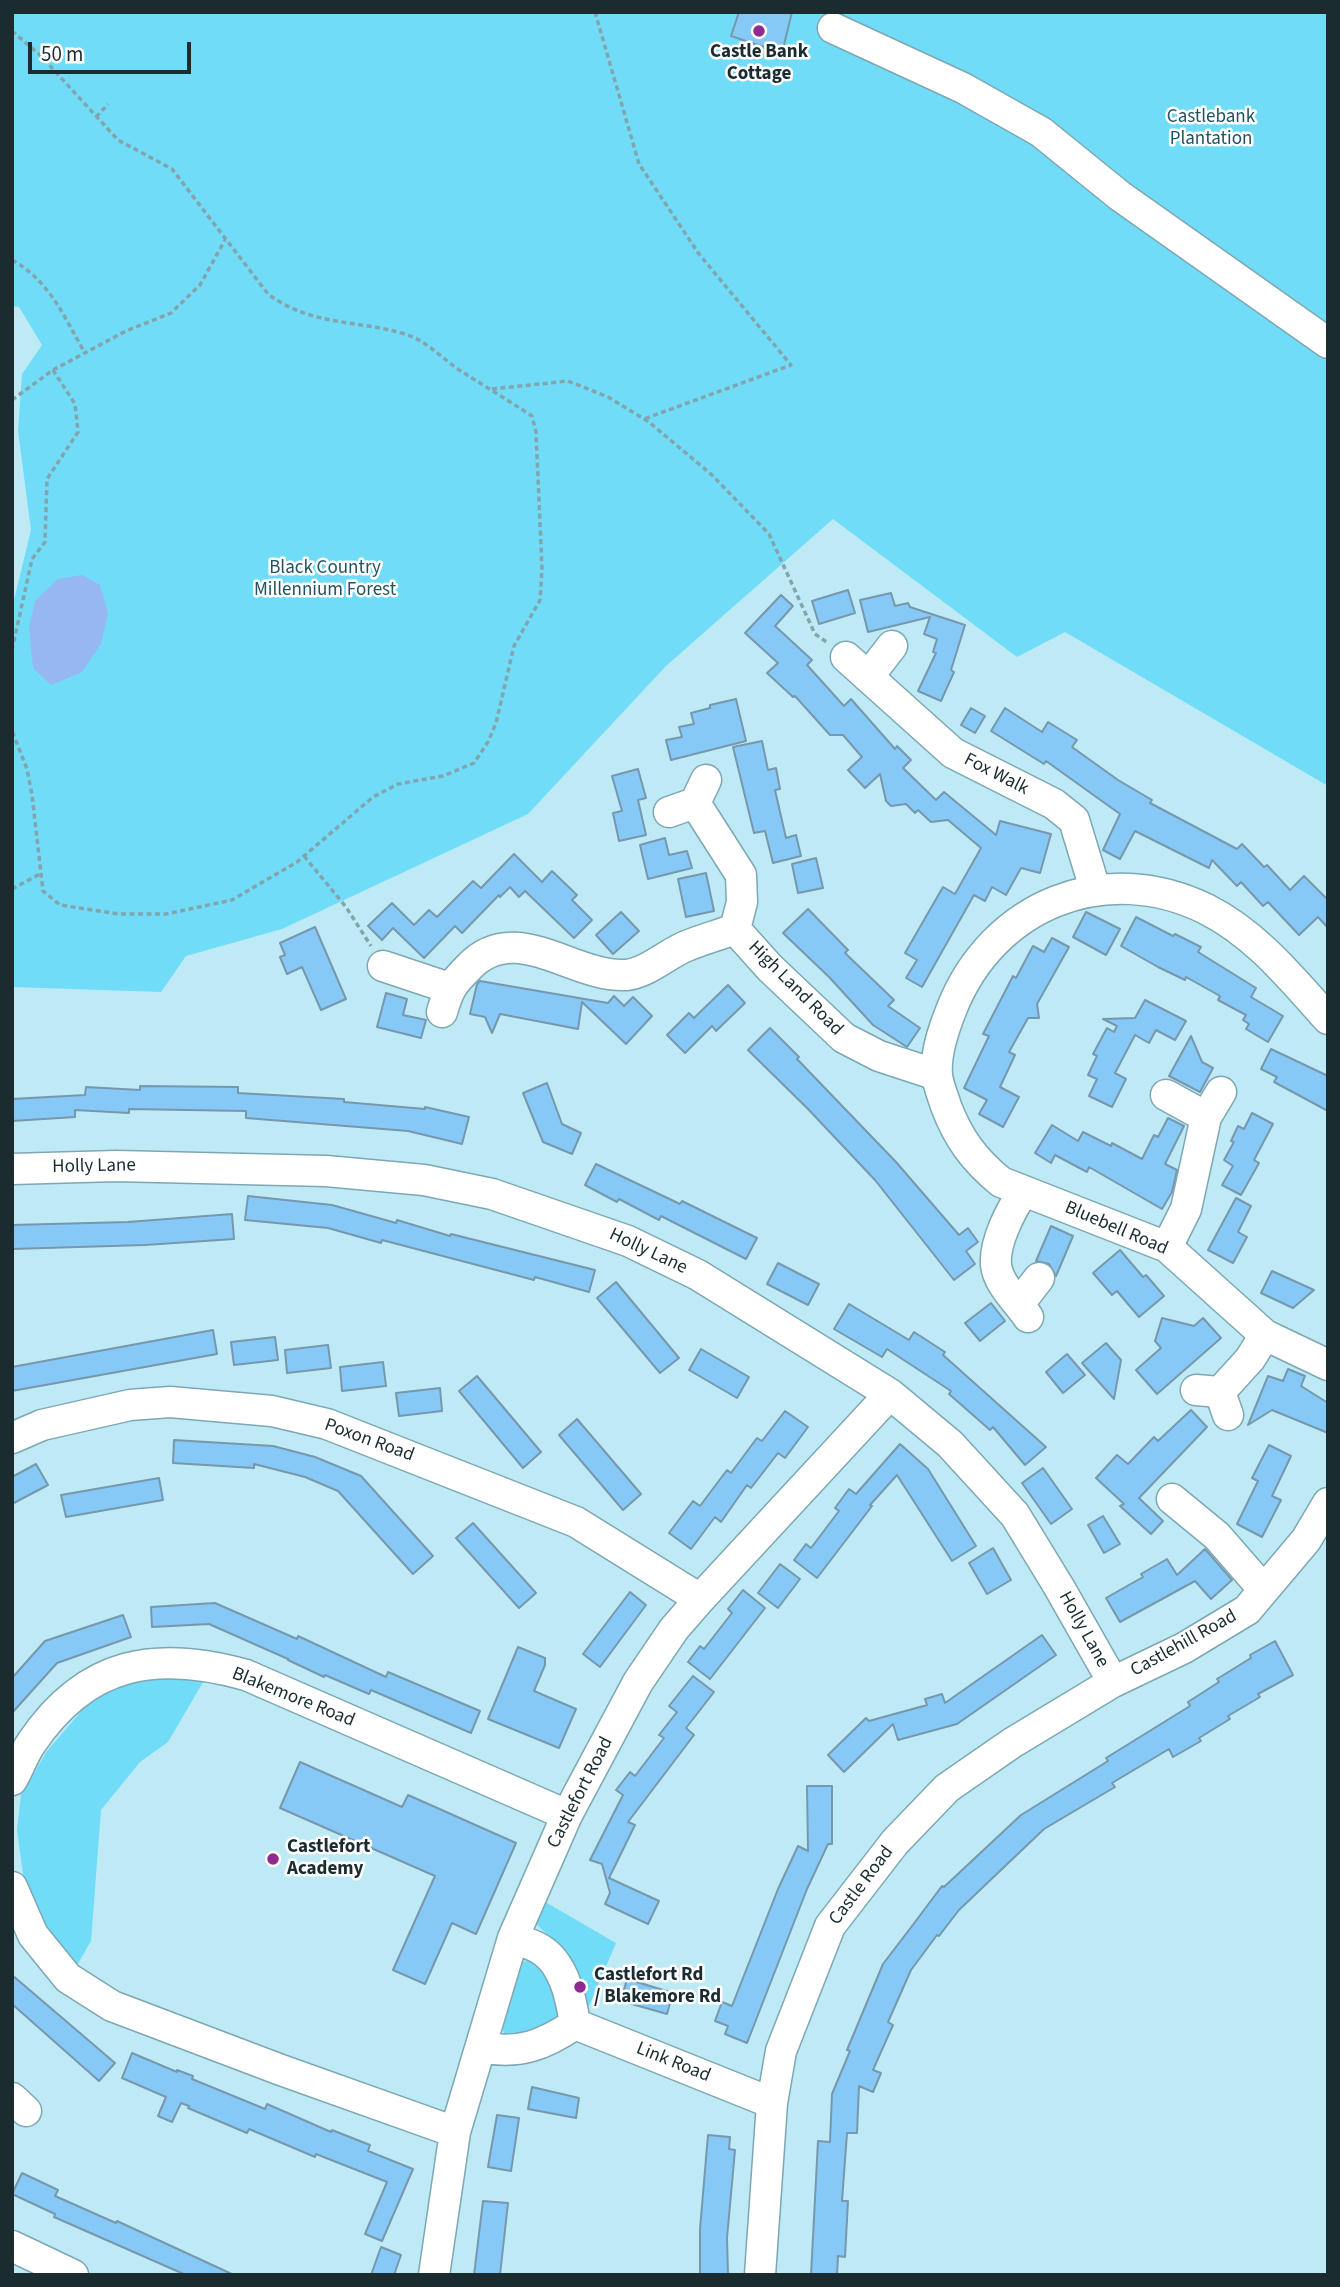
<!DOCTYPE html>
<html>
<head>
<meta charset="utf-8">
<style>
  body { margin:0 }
  #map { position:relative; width:1340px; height:2287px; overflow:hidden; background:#beeaf6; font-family:"Source Sans 3",sans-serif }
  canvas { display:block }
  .frame { position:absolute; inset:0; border:14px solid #1b2c31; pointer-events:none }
  .scale { position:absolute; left:28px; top:42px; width:163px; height:32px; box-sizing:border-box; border:4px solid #1b2c31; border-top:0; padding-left:9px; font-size:21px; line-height:24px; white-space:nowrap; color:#1b2c31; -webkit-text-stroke:5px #fff; paint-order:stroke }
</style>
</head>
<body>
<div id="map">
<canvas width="1340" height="2287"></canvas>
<div class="frame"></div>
<div class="scale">50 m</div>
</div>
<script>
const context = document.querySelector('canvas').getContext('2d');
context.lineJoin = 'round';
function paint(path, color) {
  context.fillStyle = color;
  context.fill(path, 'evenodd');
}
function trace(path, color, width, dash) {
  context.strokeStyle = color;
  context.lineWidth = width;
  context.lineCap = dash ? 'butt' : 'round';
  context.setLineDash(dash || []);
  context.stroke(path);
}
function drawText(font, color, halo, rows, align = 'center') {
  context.font = font + ' "Source Sans 3",sans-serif';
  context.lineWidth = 5;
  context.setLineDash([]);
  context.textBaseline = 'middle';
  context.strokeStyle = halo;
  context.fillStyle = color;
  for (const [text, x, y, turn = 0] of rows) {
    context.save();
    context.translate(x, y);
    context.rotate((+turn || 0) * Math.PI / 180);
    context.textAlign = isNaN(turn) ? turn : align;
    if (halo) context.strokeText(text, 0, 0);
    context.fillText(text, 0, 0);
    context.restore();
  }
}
const green = new Path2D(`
  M12 12H1328V786L1065 632 1017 657 833 519 666 666 528 814 282 929 186 956 161 992 12 987V608L31 530 18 431 22 374 42 345 19 307 12 306Z
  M166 1672 206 1677 168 1742 140 1762 101 1810 91 1941 76 1967 43 1929 25 1889 17 1830 21 1795 47 1751 84 1708 117 1686Z
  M540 1899 616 1943 589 2006 581 1994 565 1952 533 1921Z
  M524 1961C554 1964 554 1990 562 2014L537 2037 505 2035 499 2020 511 1968Z`);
const water = new Path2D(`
  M82 575 100 585 108 613 101 644 82 672 51 685 33 668 29 628 35 601 58 579Z`);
const building = new Path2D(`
  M739 12H792L782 53 731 36Z
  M848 590 855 613 819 624 812 601Z
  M891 593 895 606 908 603 910 607 965 625 951 670 954 672 941 701 918 691 936 653 933 652 937 639 924 634 930 617 868 632 860 600Z
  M781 595 793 606 775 626 812 660 807 665 844 706 851 699 895 749 897 746 911 760 903 768 936 800 944 792 996 835 1000 821 1051 834 1040 873 1021 868 1006 895 992 887 985 901 974 895 922 987 906 978 917 960 905 953 943 887 955 894 981 848 948 820 931 822 918 810 915 813 906 804 891 806 886 801 880 774 865 788 848 770 862 757 843 735H830L795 696 793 697 767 673 778 663 745 633Z
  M736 699 746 741 671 760 666 740 682 737 679 727 694 724 691 713 710 708V705Z
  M971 708 985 716 975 733 961 725Z
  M1005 708 1042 732 1048 722 1077 740 1072 747 1118 780 1152 800 1150 803 1237 849 1242 844 1264 867 1267 865 1290 890 1304 876 1328 900V928L1318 917 1299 935 1268 902 1263 906 1241 882 1237 886 1212 860 1209 868 1135 831 1120 859 1103 850 1120 814 1046 761 1044 764 991 731Z
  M762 741 768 770 776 768 780 789 775 790 786 838 796 835 801 856 773 863 765 831 754 833 733 747Z
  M638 769 646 798 638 800 646 835 619 841 613 813 622 811 612 776Z
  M665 838 669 855 687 851 692 868 648 879 640 845Z
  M514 854 542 882 552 871 577 895 572 900 592 920 574 938 525 891 519 897 510 887 500 897 499 895 462 933 455 926 424 958 393 928 382 940 368 926 392 903 414 925 429 910 437 917 473 881 481 888Z
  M816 858 823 888 798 893 792 864Z
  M706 873 714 911 686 917 678 879Z
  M808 909 848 950 845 953 894 1000 888 1006 920 1028 907 1047 873 1025 829 977 783 933Z
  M621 912 639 931 613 954 596 935Z
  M1086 912 1120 929 1106 955 1073 937Z
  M1136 917 1173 936 1175 934 1201 947 1198 952 1256 988 1251 997 1283 1016 1268 1042 1246 1029 1249 1024 1243 1020 1246 1015 1218 1000 1220 996 1186 977 1185 980 1158 967 1121 946Z
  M315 927 346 999 321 1010 302 967 287 974 280 957 285 955 280 943Z
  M1052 938 1069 947 1037 1004 1039 1018H1028L1009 1052 1015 1055 1000 1087 1019 1097 1003 1127 979 1114 987 1100 964 1088 989 1036 983 1034 1013 976 1016 978 1033 946 1044 952Z
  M480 981 608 1003 614 996 624 1006 633 997 652 1016 626 1044 582 1002 578 1029 500 1014 492 1033 485 1017 470 1014 477 984Z
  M728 985 745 1003 716 1031 712 1026 685 1053 667 1035 689 1013 694 1018Z
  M386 993 407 999 403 1015 426 1020 421 1038 377 1027Z
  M1145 1000 1186 1021 1175 1040 1156 1030 1149 1043 1135 1035 1115 1073 1126 1079 1112 1107 1089 1096 1097 1079 1088 1075 1097 1056 1093 1054 1107 1028 1114 1032 1117 1026 1103 1019 1135 1018Z
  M770 1028 799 1057 797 1059 896 1162 959 1235 968 1228 978 1242 966 1251 975 1264 954 1280 875 1180 808 1109 748 1050Z
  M1191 1036 1202 1062 1213 1068 1200 1092 1169 1076Z
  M1271 1049 1328 1076V1111L1274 1082 1277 1077 1261 1069Z
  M547 1083 562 1124 581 1133 572 1154 543 1142 523 1093Z
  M140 1086 238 1087V1093L344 1099V1102L425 1109V1107L469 1117 462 1144 408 1131 246 1118V1111L129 1109V1113L75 1110V1117L12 1121V1099L85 1095 86 1087 140 1090Z
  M1252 1113 1273 1124 1254 1160 1259 1163 1241 1195 1222 1185 1233 1166 1224 1160 1234 1142 1231 1141 1238 1126 1244 1129Z
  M1168 1118 1184 1126 1165 1164 1177 1170 1172 1192 1162 1209 1089 1167 1087 1172 1055 1155 1051 1163 1035 1153 1052 1125 1078 1141 1083 1132 1111 1146 1112 1143 1142 1159 1154 1135 1158 1137Z
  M596 1164 680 1204 682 1201 757 1238 746 1259 661 1216 659 1220 619 1199 617 1202 585 1185Z
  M248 1196 332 1205 396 1223 397 1220 450 1236 451 1234 595 1270 589 1292 535 1277 534 1280 382 1240 381 1243 328 1228 245 1220Z
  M1236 1198 1251 1206 1238 1232 1247 1237 1233 1263 1208 1250Z
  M232 1214 234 1239 145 1245 12 1249V1225L128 1222Z
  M1051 1226 1073 1236 1056 1276 1049 1264 1036 1261Z
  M1120 1250 1143 1277 1146 1275 1164 1296 1139 1317 1117 1291 1112 1295 1093 1273Z
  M778 1263 819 1284 808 1305 767 1284Z
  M1272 1271 1314 1290 1293 1308 1261 1293Z
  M616 1282 679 1358 660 1373 597 1298Z
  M991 1303 1005 1321 980 1341 965 1323Z
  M849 1304 909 1340 914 1332 945 1352 943 1355 1046 1447 1025 1465 993 1427 990 1430 949 1394 951 1391 887 1349 882 1357 834 1329Z
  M1162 1318 1194 1326 1203 1318 1221 1338 1157 1394 1136 1370 1161 1348 1155 1341Z
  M213 1330 217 1354 12 1391V1367Z
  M275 1337 278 1360 234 1365 231 1342Z
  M1106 1343 1121 1360 1114 1399 1082 1363Z
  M328 1345 331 1368 287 1373 285 1350Z
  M701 1349 749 1377 737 1398 689 1370Z
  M1067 1354 1085 1375 1063 1393 1046 1372Z
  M383 1362 386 1386 342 1391 340 1367Z
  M1288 1369 1305 1376 1301 1386 1328 1403V1433L1272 1410 1248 1425 1268 1376 1283 1381Z
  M477 1376 541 1452 523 1468 459 1391Z
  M440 1388 442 1411 399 1416 396 1393Z
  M1191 1410 1207 1427 1139 1498 1163 1521 1151 1534 1120 1506 1124 1504 1096 1478 1117 1455 1128 1464 1154 1437 1158 1441Z
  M785 1411 808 1427 785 1458 778 1453 751 1488 747 1485 721 1522 715 1517 691 1549 669 1533 693 1501 700 1506 727 1470 731 1473 757 1438 762 1441Z
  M577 1419 641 1494 623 1510 559 1435Z
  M174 1440 273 1446 315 1457 361 1476 433 1556 413 1574 338 1491 305 1477 254 1464V1468L173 1463Z
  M900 1444 928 1469 976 1546 952 1561 897 1475 870 1505 872 1506 817 1578 794 1560 806 1544 811 1548 839 1511 835 1508 849 1489 856 1494Z
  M1269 1445 1291 1456 1272 1496 1281 1500 1262 1537 1237 1524 1258 1481 1252 1478Z
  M36 1464 48 1485 12 1504V1477Z
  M1043 1468 1072 1509 1051 1524 1022 1483Z
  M159 1478 163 1500 66 1517 61 1495Z
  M1103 1516 1120 1544 1104 1553 1088 1525Z
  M473 1523 536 1593 519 1608 456 1538Z
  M993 1548 1011 1580 987 1594 969 1563Z
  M1205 1549 1232 1580 1211 1599 1195 1581 1120 1622 1106 1598 1143 1577 1141 1574 1167 1559 1177 1575Z
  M780 1564 800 1579 778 1608 758 1593Z
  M743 1590 765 1608 710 1679 688 1662 700 1646 704 1649 732 1613 728 1609Z
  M630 1592 646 1605 600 1667 583 1654Z
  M215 1603 297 1639 298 1636 386 1677 388 1672 480 1711 471 1733 371 1690 369 1694 325 1675 324 1677 288 1660V1659L209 1624 152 1627 151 1607Z
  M123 1615 131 1637 57 1663 12 1713V1678L45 1641Z
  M1042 1635 1056 1655 957 1724 898 1740 893 1724 844 1772 828 1755 866 1718 869 1721 927 1705 925 1699 942 1694 945 1703Z
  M1275 1641 1293 1675 1258 1694 1260 1697 1228 1716 1230 1719 1199 1738 1201 1741 1173 1757 1169 1749 1112 1783 1115 1787 1044 1829 959 1910 939 1936 937 1935 911 1970 888 2022 893 2025 873 2070 881 2073 873 2092 859 2086 857 2133H847L842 2201H848L845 2257 838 2256 837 2275H811L818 2141 830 2142 832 2094 850 2051 847 2050 883 1964 912 1926 942 1886 944 1887 1021 1815 1108 1761 1106 1758 1190 1706 1188 1702 1219 1682 1217 1679 1251 1658 1250 1655Z
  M518 1647 545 1658V1665L534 1691 576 1709 559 1748 488 1719Z
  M693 1676 714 1692 686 1728 694 1735 628 1822 635 1825 609 1878 659 1901 648 1924 605 1904 610 1893 602 1864 590 1860 623 1795 616 1790 630 1772 635 1776 664 1738 659 1735 677 1712 669 1706Z
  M300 1762 402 1807 408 1795 516 1843 476 1934 452 1923 425 1984 393 1970 435 1876 280 1808Z
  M807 1786H832V1844H828L807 1889 747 2043 725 2034 728 2026 715 2021 722 2002 732 2006 778 1889 798 1846 808 1851Z
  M12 1975 115 2063 99 2081 12 2004Z
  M627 1979 673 1993 667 2014 621 2001Z
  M132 2053 177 2072V2070L193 2076 192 2079 265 2109 267 2104 331 2132 332 2130 370 2145 368 2151 413 2169 382 2241 365 2234 387 2182 316 2154 315 2157 249 2129 247 2133 188 2108 189 2106 181 2103 172 2122 158 2116 166 2097 122 2078Z
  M532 2087 579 2098 576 2118 528 2109Z
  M497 2115 519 2118 511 2171 488 2167Z
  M708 2135 730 2137 729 2149 735 2150 727 2238 728 2275H700V2229Z
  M22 2173 58 2190 55 2196 116 2223 117 2221 234 2275H186L54 2217 55 2214 12 2194Z
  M483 2201 508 2203 500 2275H474Z
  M381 2247 401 2255 394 2275H371Z`);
const path = new Path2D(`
  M595 12 639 164 699 254 791 365 644 419
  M12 31 41 56 118 140 172 169 268 294C313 327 355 319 405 334 428 341 444 361 464 373 486 387 509 401 532 416L536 432 542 569 540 600 514 646 496 723 488 742 474 763 443 776 398 784 373 797 297 862 232 900 166 914H119L60 905 43 891 32 795 27 769 12 731
  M96 117 108 104
  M12 260C50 281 64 317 85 353
  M492 389 568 381 608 397 649 422 712 475 769 534 815 634 828 643
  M12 400 53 370 126 331 171 313 200 285 225 240
  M12 650 32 559 45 542 47 479 78 432 75 404 53 370
  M304 856 346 907 371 946
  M12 889 40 874`);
const minor = new Path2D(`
  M833 28 963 88 1041 132 1120 196 1328 343
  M846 657 953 753 1054 804 1074 820 1095 889
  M868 677 892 646
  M695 803 741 875 742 902 735 929 770 968 844 1038 879 1056 937 1075
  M669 812 695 803 706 780
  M383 966 449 988
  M442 1012C449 988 452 984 469 967 515 918 573 978 626 975 648 973 669 952 689 945 704 939 719 935 735 929
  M1328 1019C1291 978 1256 934 1206 909 1105 859 993 905 952 1008 944 1028 935 1053 937 1075 938 1085 943 1096 946 1106 958 1138 974 1160 1001 1182L1167 1247 1265 1335 1328 1365
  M1166 1095 1206 1117
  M12 1169 116 1166 326 1171 424 1180 492 1194 628 1241 698 1275 890 1394 950 1444 1015 1515 1059 1587 1113 1682
  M1023 1192C1011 1210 994 1242 996 1265 998 1284 1018 1302 1028 1317
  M1167 1247 1186 1209 1206 1117 1221 1092
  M1019 1304 1039 1278
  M1196 1390 1220 1392 1228 1415
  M1220 1392 1250 1359 1265 1335
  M12 1438 42 1425 130 1405 170 1402 272 1411 327 1424 576 1522 700 1599
  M1172 1499 1217 1536 1264 1590
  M12 1780C19 1768 24 1753 32 1742 87 1661 156 1650 246 1675L567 1815
  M12 1887 33 1935 68 1978 112 2006 281 2070 455 2132
  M513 1938C522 1942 532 1944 540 1949 564 1963 571 1998 575 2024
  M575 2024 772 2103
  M481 2047C519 2055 544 2045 575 2024
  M12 2098 26 2111
  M12 2246 73 2275
  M434 2275 455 2132 513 1938 567 1815 638 1682 674 1629 700 1599 890 1394
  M760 2275 772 2103 781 2051 830 1926 895 1842 947 1788 1012 1743 1113 1682 1184 1648 1247 1610 1306 1540 1328 1503`);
const markers = [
  [759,31,7,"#912a8f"],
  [273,1859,7,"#912a8f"],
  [580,1987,7,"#912a8f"]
];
const poiNames = [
  ["Castle Bank",759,53,"center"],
  ["Cottage",759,75,"center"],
  ["Castlefort",287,1848],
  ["Academy",287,1870],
  ["Castlefort Rd",594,1976],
  ["/ Blakemore Rd",594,1998]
];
const parkNames = [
  ["Castlebank",1211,118],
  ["Plantation",1211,140],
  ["Black Country",325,569],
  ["Millennium Forest",325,591]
];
const streetNames = [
  ["Fox Walk",996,775,27],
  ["High Land Road",795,989,45],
  ["Holly Lane",94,1167,-1],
  ["Bluebell Road",1116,1229,23],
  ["Holly Lane",648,1252,25],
  ["Poxon Road",369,1441,20],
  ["Holly Lane",1083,1630,61],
  ["Castlehill Road",1184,1644,-29],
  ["Blakemore Road",293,1698,22],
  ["Castlefort Road",581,1793,-63],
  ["Castle Road",862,1886,-53],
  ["Link Road",673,2063,22]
];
paint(green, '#71dcf7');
paint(water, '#96b7f2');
paint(building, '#87c9f6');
trace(building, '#7797ad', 2);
trace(minor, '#7da7b3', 33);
trace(path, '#82a4ad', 3.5, [5, 3.5]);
trace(minor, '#fff', 30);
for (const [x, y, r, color] of markers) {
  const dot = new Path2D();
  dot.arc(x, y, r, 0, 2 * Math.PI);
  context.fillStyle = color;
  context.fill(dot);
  trace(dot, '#fff', 2.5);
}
drawText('bold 19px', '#1b2c31', '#fff', poiNames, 'left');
drawText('19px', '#1f5360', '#fff', parkNames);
drawText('19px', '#1b2c31', '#fff', streetNames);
</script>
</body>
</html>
